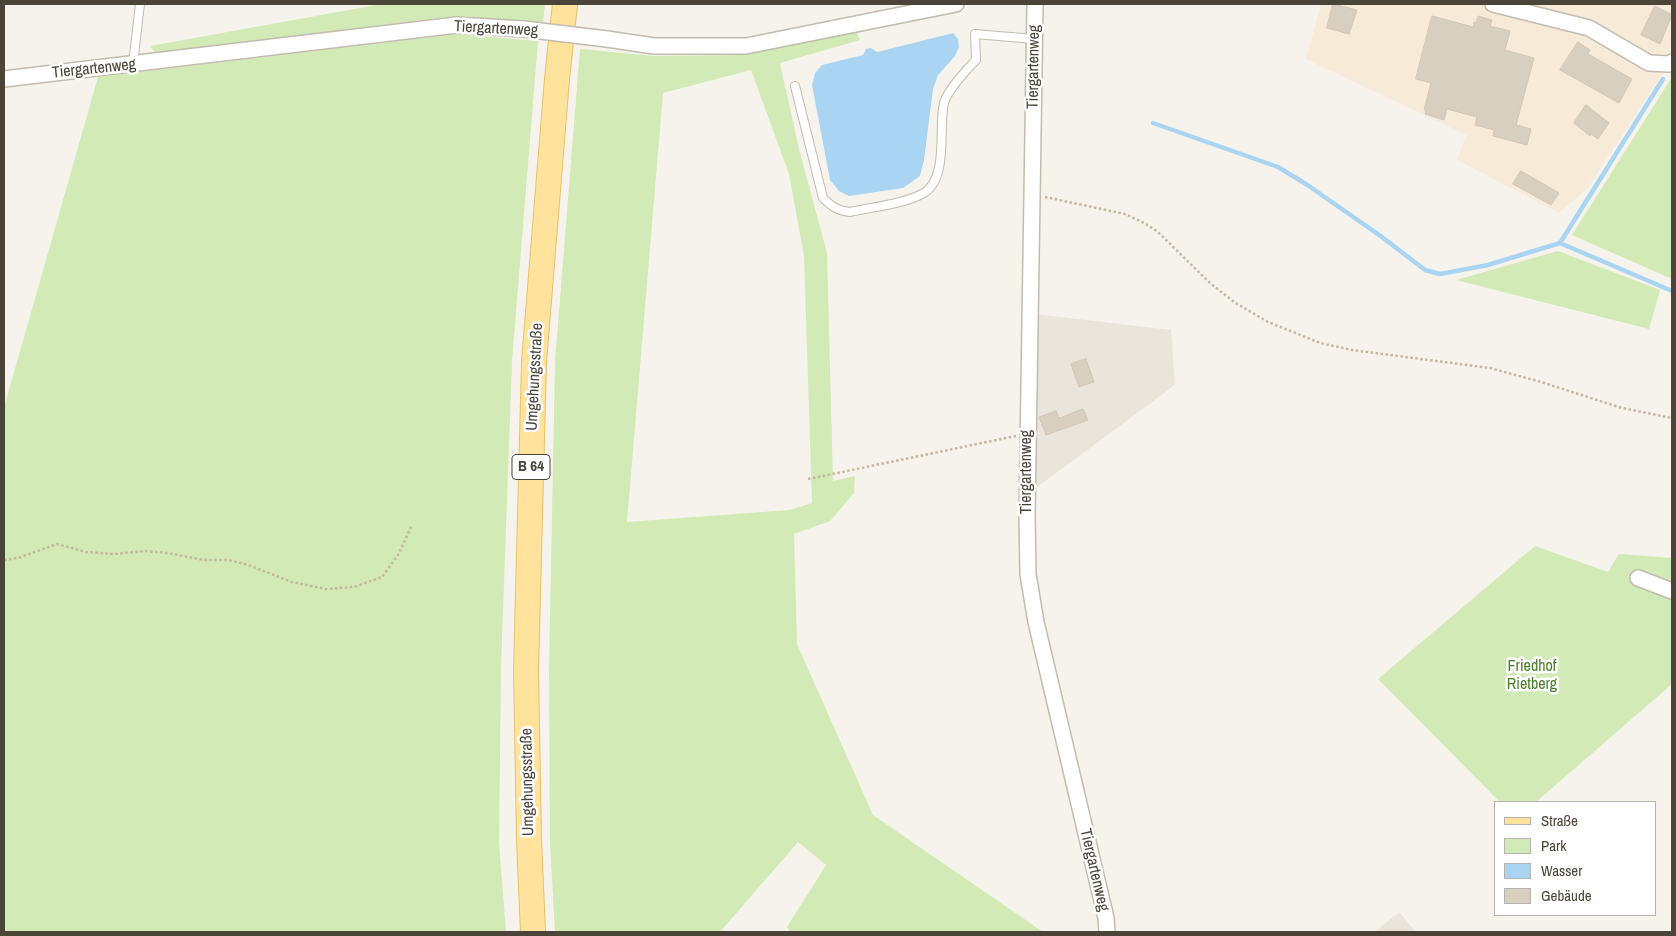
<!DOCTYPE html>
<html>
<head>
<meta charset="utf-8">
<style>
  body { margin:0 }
  #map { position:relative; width:1676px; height:936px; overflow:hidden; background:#f6f3ec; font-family:"Archivo Narrow",sans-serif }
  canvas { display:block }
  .frame { position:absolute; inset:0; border:5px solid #4b4439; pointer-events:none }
  .legend { position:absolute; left:1494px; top:801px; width:162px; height:115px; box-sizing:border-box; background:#fff; border:1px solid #b7b4b0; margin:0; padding:6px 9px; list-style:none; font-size:15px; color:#4b4439 }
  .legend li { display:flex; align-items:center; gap:10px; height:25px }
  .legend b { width:25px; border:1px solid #b7b4b0 }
</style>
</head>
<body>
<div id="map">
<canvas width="1676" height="936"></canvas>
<div class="frame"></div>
<ul class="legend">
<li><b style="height:6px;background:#ffe39c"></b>Straße</li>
<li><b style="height:14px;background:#d2eab5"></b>Park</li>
<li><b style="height:14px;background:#a9d4f2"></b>Wasser</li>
<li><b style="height:14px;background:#d8cfc1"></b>Gebäude</li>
</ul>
</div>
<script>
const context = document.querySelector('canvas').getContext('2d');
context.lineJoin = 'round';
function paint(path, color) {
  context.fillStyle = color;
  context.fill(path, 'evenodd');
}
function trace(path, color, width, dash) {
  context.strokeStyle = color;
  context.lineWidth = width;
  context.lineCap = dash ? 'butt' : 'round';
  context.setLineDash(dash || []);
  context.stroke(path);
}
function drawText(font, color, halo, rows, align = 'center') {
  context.font = font + ' "Archivo Narrow",sans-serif';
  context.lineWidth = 5;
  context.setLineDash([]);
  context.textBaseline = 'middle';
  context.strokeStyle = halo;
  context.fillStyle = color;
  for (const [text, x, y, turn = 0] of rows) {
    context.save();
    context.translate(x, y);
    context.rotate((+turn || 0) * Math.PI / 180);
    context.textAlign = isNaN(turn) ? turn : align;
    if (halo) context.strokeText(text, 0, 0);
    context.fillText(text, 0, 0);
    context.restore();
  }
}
const residential = new Path2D(`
  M1035 314 1171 330 1175 385 1029 493Z
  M1399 912 1416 932H1375Z`);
const commercial = new Path2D(`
  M1321 4H1672V72L1663 73 1587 189 1559 213 1457 160 1466 135 1306 59Z`);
const green = new Path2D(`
  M382 4H545L543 23 458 16 155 53 150 46Z
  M856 30 860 40 780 63 799 149 827 253 833 481 855 476 854 493 830 521 794 534 797 644 873 815 1043 932H790L787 927 826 865 798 842 720 932H555L550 842 549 670 555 362 580 49 654 56 744 55ZM751 70 789 174 804 256 812 503 790 510 627 522 663 93Z
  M457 34 538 41 512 361 501 667 499 843 506 932H4V404H5L98 77Z
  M1672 77V279L1572 235Z
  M1558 251 1660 290 1649 329 1456 280Z
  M1535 546 1608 572 1619 554 1672 558V684L1536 802H1500L1378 679Z`);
const water = new Path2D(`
  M953 33 958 39 959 47 955 56 938 75 933 89 924 160 920 176 903 188 849 196 839 191 830 180 812 85 815 73 822 65 863 55 866 49 871 48 877 52Z`);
const stream = new Path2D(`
  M1153 123 1278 167 1306 184 1382 237 1425 270 1440 274 1488 265 1560 243 1672 291
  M1560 243 1663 79`);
const building = new Path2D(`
  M1333 4 1357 10 1349 34 1327 28Z
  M1655 6 1672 15 1660 44 1641 35Z
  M1432 16 1473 27 1474 22 1476 23 1478 16 1492 20 1490 26 1510 31 1505 50 1534 58 1516 125 1531 129 1527 145 1493 136 1494 130 1475 125 1477 117 1447 109 1444 120 1425 114 1426 111 1424 110 1431 83 1416 79Z
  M1578 42 1590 50 1588 54 1632 79 1619 103 1560 70Z
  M1586 105 1609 123 1598 139 1591 134 1590 136 1574 123Z
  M1521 171 1559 193 1551 205 1513 184Z
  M1086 359 1094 382 1079 387 1071 364Z
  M1083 409 1088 420 1046 435 1039 417 1056 411 1059 418Z`);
const path = new Path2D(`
  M1045 197 1125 214 1144 223 1157 231 1210 283 1234 302 1268 322 1320 343 1352 350 1490 368 1541 382 1622 408 1672 418
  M808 479 1016 436
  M4 560 18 558 57 544 86 552 114 554 145 551 168 553 203 560H229L248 565 292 582 326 589 354 587 382 577 398 555 412 525`);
const service = new Path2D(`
  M133 64 140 4
  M795 86 823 198C831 206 838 211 850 212 872 207 904 204 924 193 949 177 938 128 944 103 947 91 967 69 976 60L975 34 1034 39`);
const minor = new Path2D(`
  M1035 4 1027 516 1028 574 1036 622 1106 918 1107 932
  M1493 4 1589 28 1649 63 1669 64 1672 62
  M607 39 654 46H746L956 4
  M4 79 457 25 524 29
  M1638 578 1672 591`);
const primary = new Path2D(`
  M533 932 529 840 526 670 534 362 557 79 565 4`);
const minorBridge = new Path2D(`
  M524 29 607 39`);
const shields = [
  [531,467,38]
];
const shieldNames = [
  ["B 64",531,467]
];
const streetNames = [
  ["Tiergartenweg",496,29,3],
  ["Tiergartenweg",1034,67,-89],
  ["Tiergartenweg",94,69,-6],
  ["Umgehungsstraße",535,377,-87],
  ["Tiergartenweg",1027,472,-90],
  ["Umgehungsstraße",528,782,-91],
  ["Tiergartenweg",1094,870,77]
];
const parkNames = [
  ["Friedhof",1532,667],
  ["Rietberg",1532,685]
];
paint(residential, '#eae5da');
paint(commercial, '#f7ead8');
paint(green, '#d2eab5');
paint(water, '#a9d4f2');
trace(stream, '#a9d4f2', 4.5);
paint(building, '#d8cfc1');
trace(building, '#d3c7b4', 1);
trace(service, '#c2bbae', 10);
trace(minor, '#c2bbae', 18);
trace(primary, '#e6c16a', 26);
trace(path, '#c4b79f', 2.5, [2.5, 2.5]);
trace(service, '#fff', 8);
trace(minor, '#fff', 15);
trace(primary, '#ffe39c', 24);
trace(minorBridge, '#c2bbae', 18, []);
trace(minorBridge, '#fff', 15);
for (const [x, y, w] of shields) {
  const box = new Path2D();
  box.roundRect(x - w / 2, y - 12.5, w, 25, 4);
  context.fillStyle = '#fff';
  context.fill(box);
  trace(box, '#4b4439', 1);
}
drawText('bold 15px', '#4b4439', null, shieldNames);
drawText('16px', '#4b4439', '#fff', streetNames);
drawText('16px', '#4a7f2a', '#fff', parkNames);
</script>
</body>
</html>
